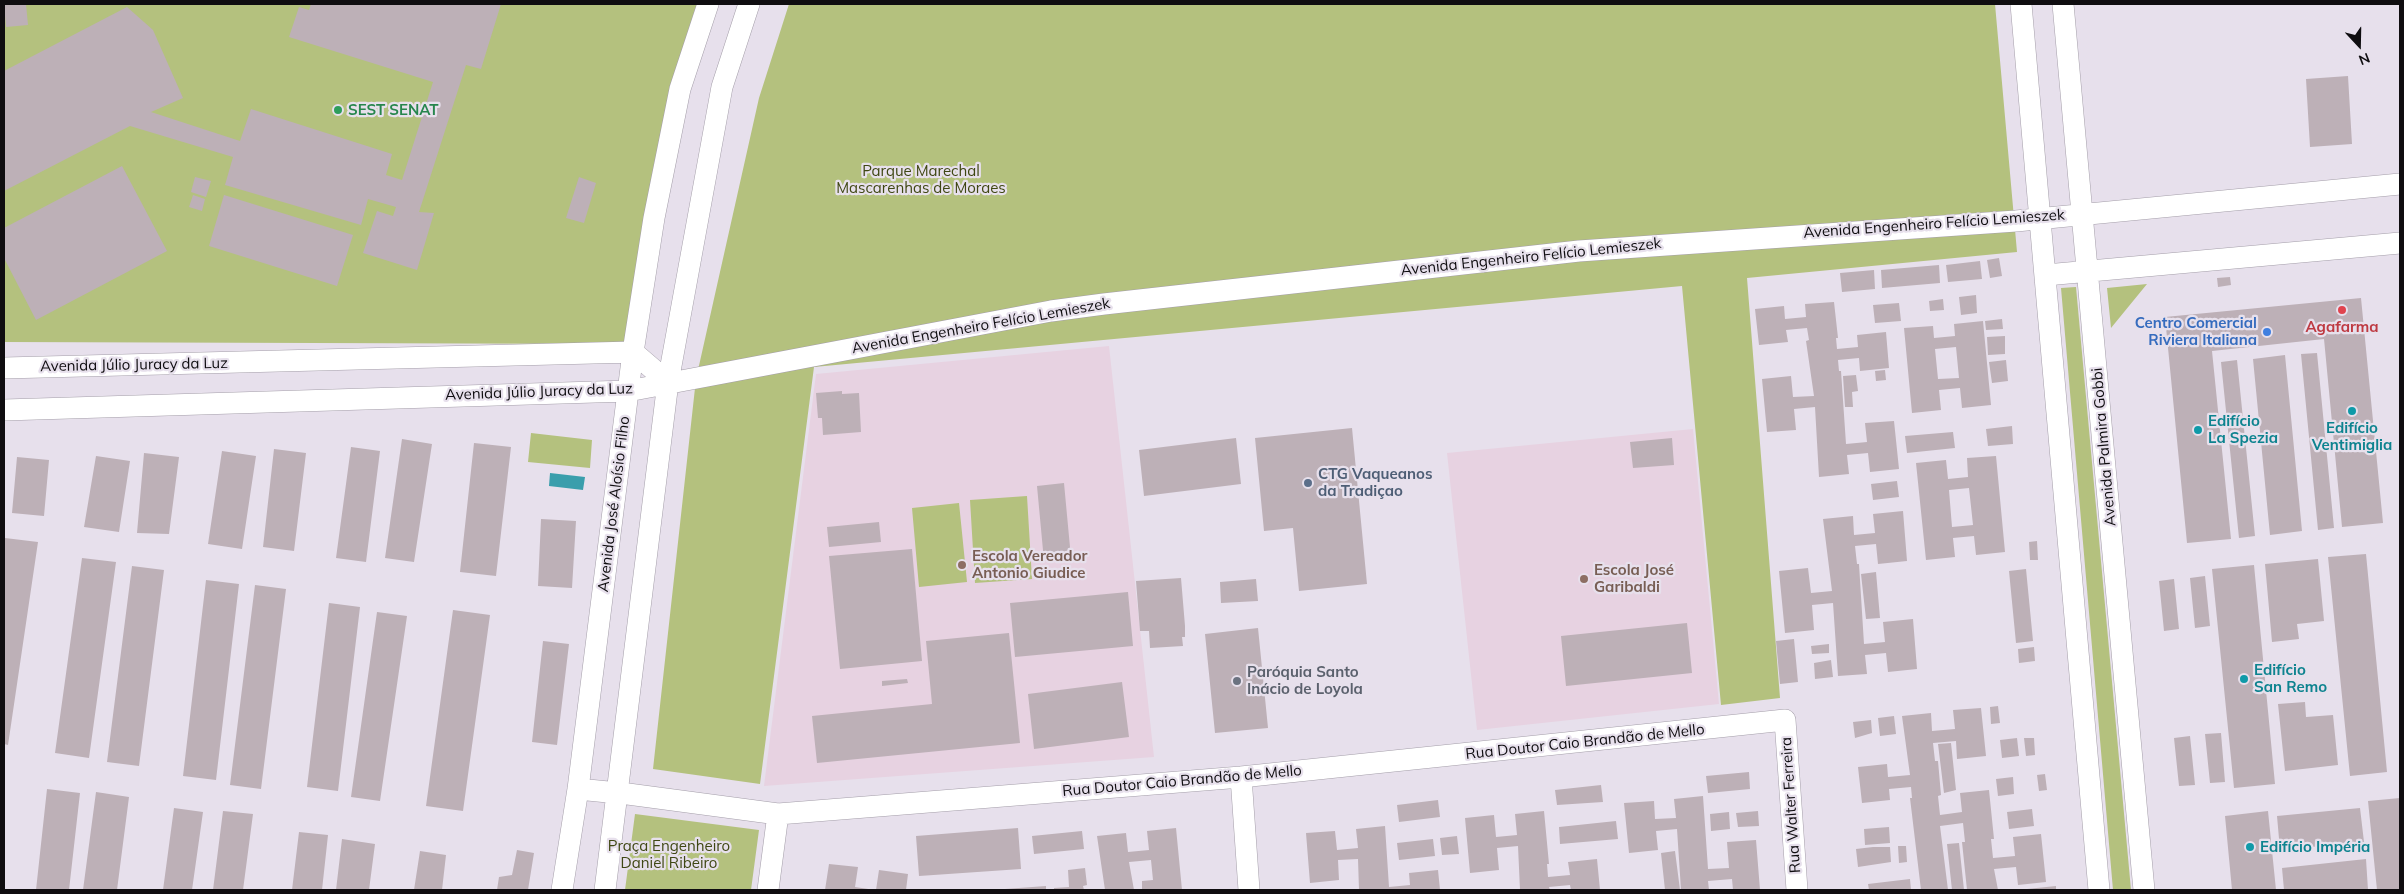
<!DOCTYPE html>
<html>
<head>
<meta charset="utf-8">
<style>
  body { margin:0 }
  #map { position:relative; width:2404px; height:894px; overflow:hidden; background:#e7e0ec; font-family:Mulish,sans-serif }
  canvas { display:block }
  .frame { position:absolute; inset:0; border:5px solid #0f0d10; pointer-events:none }
  .north { position:absolute; left:2334px; top:20px; width:50px; height:50px; -webkit-text-stroke:4px #e7e0ec; paint-order:stroke; rotate:159deg; font-size:14px; font-weight:700; line-height:20px; text-align:center; color:#0f0d10 }
  .north::after { content:''; display:block; margin:auto; width:18px; height:22px; background:#0f0d10; clip-path:polygon(50% 0,100% 100%,50% 72%,0 100%) }
</style>
</head>
<body>
<div id="map">
<canvas width="2404" height="894"></canvas>
<div class="frame"></div>
<div class="north">N</div>
</div>
<script>
const context = document.querySelector('canvas').getContext('2d');
context.lineJoin = 'round';
function paint(path, color) {
  context.fillStyle = color;
  context.fill(path, 'evenodd');
}
function trace(path, color, width, dash) {
  context.strokeStyle = color;
  context.lineWidth = width;
  context.lineCap = dash ? 'butt' : 'round';
  context.setLineDash(dash || []);
  context.stroke(path);
}
function drawText(font, color, halo, rows, align = 'center') {
  context.font = font + ' Mulish,sans-serif';
  context.lineWidth = 4.5;
  context.setLineDash([]);
  context.textBaseline = 'middle';
  context.strokeStyle = halo;
  context.fillStyle = color;
  for (const [text, x, y, turn = 0] of rows) {
    context.save();
    context.translate(x, y);
    context.rotate((+turn || 0) * Math.PI / 180);
    context.textAlign = isNaN(turn) ? turn : align;
    if (halo) context.strokeText(text, 0, 0);
    context.fillText(text, 0, 0);
    context.restore();
  }
}
const education = new Path2D(`
  M1109 346 1154 757 764 786 816 374Z
  M1693 429 1719 704 1477 730 1447 453Z`);
const green = new Path2D(`
  M4 4H700L624 344 4 342Z
  M789 4H1995L2017 252 1747 278 1780 698 1721 705 1682 286 814 367 760 784 653 769 696 379 759 98Z
  M2147 284 2111 328 2107 288Z
  M2076 287 2131 890H2113L2061 288Z
  M531 433 592 440 590 468 528 462Z
  M1027 496 1032 579 975 583 970 500Z
  M959 503 967 582 919 587 912 508Z
  M635 814 759 830 751 890H625Z`);
const water = new Path2D(`
  M550 473 585 477 583 490 549 486Z`);
const building = new Path2D(`
  M4 4H26L28 25 6 27Z
  M311 4H501L481 69 466 65 419 212 434 213 417 270 363 253 377 211 393 216 396 207 368 199 361 225 225 185 233 157 130 126 4 191V71L127 7 153 30 183 98 151 112 240 141 251 109 392 154 386 175 402 180 433 82 289 37 299 7 309 10Z
  M2348 76 2352 144 2310 147 2306 79Z
  M122 166 167 251 36 320 4 258V228Z
  M195 177 211 181 206 197 191 192Z
  M579 177 596 183 584 223 566 218Z
  M193 195 205 199 202 211 189 207Z
  M224 195 353 235 337 286 209 246Z
  M1999 258 2002 276 1990 278 1987 260Z
  M1980 261 1982 279 1948 282 1946 265Z
  M1939 265 1940 283 1882 288 1881 270Z
  M1874 270 1875 289 1842 292 1840 273Z
  M2230 277 2231 285 2218 287 2217 278Z
  M1976 295 1977 313 1961 315 1959 297Z
  M2361 298 2383 523 2342 527 2324 339 2212 351 2231 539 2187 543 2165 317Z
  M1943 299 1944 310 1930 311 1929 301Z
  M1834 302 1838 338H1836L1837 349 1858 347 1857 335 1886 332 1889 368 1860 371 1859 358 1838 360 1839 371H1841L1846 444 1867 442 1865 423 1894 421 1899 469 1870 472 1868 453 1847 455 1849 474 1819 477 1815 407 1794 409 1796 430 1767 432 1762 379 1791 376 1793 397 1814 396 1806 341 1809 340 1807 328 1786 330 1788 342 1759 345 1755 309 1784 306 1785 319 1806 317 1805 304Z
  M1899 303 1901 321 1875 323 1873 305Z
  M2002 319 2003 329 1986 330 1985 321Z
  M1983 321 1991 405 1962 408 1960 388 1939 390 1941 410 1912 413 1904 328 1933 326 1934 338 1955 336 1954 324ZM1956 347 1959 378 1938 379 1935 349Z
  M2005 336V354L1988 355 1987 337Z
  M2317 353 2334 528 2318 530 2301 354Z
  M2285 355 2302 531 2270 535 2253 359Z
  M2006 360 2008 381 1992 383 1989 362Z
  M2237 360 2255 536 2239 538 2221 362Z
  M1885 370 1886 380 1876 381 1875 371Z
  M1856 375 1858 391 1852 392 1853 407H1845L1843 376Z
  M842 391V394L859 393 861 432 823 435 822 418H818L816 393Z
  M2012 426 2013 444 1988 446 1986 429Z
  M1352 428 1367 584 1299 591 1293 528 1264 531 1255 438Z
  M1953 432 1955 448 1907 453 1905 436Z
  M1236 438 1241 484 1144 496 1139 450Z
  M1672 438 1674 465 1633 468 1630 442Z
  M402 439 432 444 414 562 385 558Z
  M474 443 511 447 496 576 460 572Z
  M351 447 380 451 366 562 336 558Z
  M274 449 306 453 294 551 263 547Z
  M222 451 256 456 242 549 208 544Z
  M144 453 179 457 169 534 137 533Z
  M96 456 130 461 119 532 84 527Z
  M1996 456 2005 552 1976 555 1974 536 1953 538 1955 557 1926 560 1916 463 1946 460 1948 479 1968 477 1967 458ZM1969 488 1973 525 1952 527 1949 490Z
  M17 457 49 460 44 516 12 513Z
  M1897 481 1899 497 1873 500 1871 484Z
  M1064 483 1071 558 1044 561 1037 486Z
  M1903 511 1907 561 1878 564 1876 544 1855 546 1857 564H1859L1864 644 1885 642 1883 622 1913 619 1917 669 1888 672 1886 653 1865 655 1867 674 1838 676 1833 603 1812 605 1814 630 1785 633 1779 571 1808 568 1811 593 1832 591 1823 519 1853 516 1854 535 1875 533 1873 514Z
  M541 519 576 521 572 588 538 586Z
  M879 522 881 542 829 547 827 527Z
  M5 538 38 542 8 745 4 744Z
  M2037 541 2038 560H2030L2029 542Z
  M912 549 922 661 840 669 829 556Z
  M2366 554 2387 772 2350 776 2328 557Z
  M82 558 116 562 89 758 55 753Z
  M2318 559 2324 621 2297 624 2299 639 2272 642 2265 564Z
  M2254 565 2275 784 2234 788 2212 569Z
  M132 566 164 570 139 766 107 762Z
  M2026 569 2033 641 2016 643 2009 571Z
  M1876 572 1880 618 1866 619 1861 574Z
  M2205 576 2210 626 2195 628 2190 578Z
  M1181 578 1185 626V637H1182L1183 646 1150 648 1149 631H1140L1136 581Z
  M1256 579 1258 601 1221 603 1220 582Z
  M2174 579 2179 629 2164 631 2159 581Z
  M206 580 239 584 216 780 183 776Z
  M255 585 286 589 261 789 230 785Z
  M1128 592 1133 646 1015 657 1010 603Z
  M329 603 360 607 338 791 307 787Z
  M453 610 490 615 463 811 426 806Z
  M377 612 407 616 380 801 351 797Z
  M1687 623 1692 673 1566 686 1561 636Z
  M1258 628 1268 728 1215 733 1205 634Z
  M1009 633 1020 743 817 763 812 716 932 704 926 641Z
  M1794 639 1798 682 1780 684 1776 641Z
  M543 641 569 644 557 745 532 742Z
  M1829 644V653L1812 654 1811 646Z
  M2034 647 2035 661 2019 663 2018 649Z
  M1831 660 1833 677 1815 679 1814 663Z
  M907 679 908 683 882 686V681Z
  M1122 682 1129 737 1034 749 1028 694Z
  M2305 702 2306 717 2333 715 2338 765 2285 771 2278 704Z
  M1998 706 2000 723 1991 724 1990 707Z
  M1981 708 1986 756 1957 759 1956 741 1933 743 1935 761H1938L1941 795 1938 796 1940 815 1962 812 1960 793 1989 790 1994 839H1991L1993 858 2015 856 2013 837 2041 834 2046 882 2018 885 2016 867 1994 869 1998 890H1967L1962 842H1965L1963 823 1940 826 1948 890H1921L1910 798H1912L1911 787 1889 789 1890 800 1862 803 1858 767 1887 764 1888 777 1910 775 1902 716 1931 713 1932 731 1955 729 1953 710Z
  M1894 716 1896 734 1880 736 1878 718Z
  M1871 720 1872 733 1855 738 1853 722Z
  M2221 733 2225 782 2210 783 2205 734Z
  M2190 736 2195 785 2179 786 2174 738Z
  M2017 738 2019 756 2002 758 2000 740Z
  M2024 738H2034L2035 755 2026 756Z
  M1951 743 1956 790 1944 793 1938 744Z
  M1749 772 1750 789 1708 793 1706 776Z
  M2045 774 2047 790 2039 791 2037 775Z
  M2013 777 2014 794 1998 796 1996 779Z
  M1601 785 1603 802 1557 805 1555 790Z
  M47 789 80 793 69 890H36Z
  M96 792 129 797 117 890H83Z
  M1703 796 1708 869 1729 868 1727 842 1756 840 1760 890H1733L1732 879 1708 881 1709 890H1681L1677 829 1656 831 1658 850 1629 853 1624 803 1654 801 1655 819 1676 818 1674 799Z
  M2400 798V890H2377L2368 801Z
  M1438 800 1440 817 1399 822 1397 805Z
  M174 808 203 812 192 890H163Z
  M2360 808 2364 842 2280 850 2277 816Z
  M2032 809 2034 826 2009 829 2007 812Z
  M223 811 253 814 243 890H213Z
  M1544 811 1549 864H1547L1548 877 1570 875 1568 862 1597 859 1600 890H1571L1570 885 1549 887 1550 890H1520L1518 846 1497 848 1499 870 1470 873 1465 818 1494 815 1496 837 1517 835 1515 814Z
  M1758 811 1759 826 1738 827 1736 813Z
  M2268 811 2276 890H2232L2225 816Z
  M1729 812 1730 829 1711 831 1710 814Z
  M1616 821 1618 839 1560 844 1559 827Z
  M1385 826 1389 887 1410 885 1409 873 1438 870 1440 890H1359L1358 859 1338 860 1339 880 1310 883 1306 833 1335 831 1337 850 1358 848 1356 829Z
  M1889 827 1890 843 1865 845 1864 829Z
  M1018 828 1021 869 919 876 916 836Z
  M1176 828 1182 890H1142V881L1153 880 1151 860 1129 862 1134 890H1105L1097 836 1126 833 1128 852 1149 850 1147 831Z
  M1082 831 1084 849 1034 854 1032 836Z
  M299 832 328 835 322 890H292Z
  M1457 836 1459 854 1442 855 1440 838Z
  M342 839 375 844 369 890H336Z
  M1433 839 1435 856 1399 860 1397 843Z
  M1959 843 1964 890H1952L1947 844Z
  M1898 846H1906L1907 862 1899 863Z
  M1873 847H1890L1891 862 1858 867 1856 849Z
  M517 850 534 853 528 890H497L499 877 512 875Z
  M420 851 446 855 442 890H414Z
  M1675 851 1680 890H1665L1661 853Z
  M2366 859 2368 890H2284L2282 868Z
  M829 864 858 867 855 887 875 890H825Z
  M1085 868 1087 885 1083 886 1084 890H1054V888L1069 887 1068 870Z
  M879 870 908 874 906 890H876Z
  M1910 879 1911 890H1869L1868 884Z
  M1046 886V890H1005V889Z
  M2056 886V890H2028L2027 889Z`);
const minor = new Path2D(`
  M2021 4 2099 890
  M2063 4C2088 299 2118 595 2144 890
  M2046 275 2400 243
  M4 368 633 352 668 382
  M4 410 628 391 1051 311 1104 304 1579 251 2016 221 2400 184
  M1241 777 1249 890
  M578 789 628 794 778 814 1241 777 1785 720 1797 890
  M562 890 578 789 633 352 654 218 680 89 708 4
  M605 890 668 382 722 87 749 4
  M768 890 778 814`);
const markers = [
  [338,110,5,"#2e9e5b"],
  [2342,310,5,"#e0444e"],
  [2267,332,5,"#3f7fe0"],
  [2352,411,5,"#0f9aa8"],
  [2198,430,5,"#0f9aa8"],
  [1308,483,5,"#5c6f8a"],
  [962,565,5,"#8d6e63"],
  [1584,579,5,"#8d6e63"],
  [2244,679,5,"#0f9aa8"],
  [1237,681,5,"#6b7280"],
  [2250,847,5,"#0f9aa8"]
];
const leisureNames = [
  ["SEST SENAT",348,110]
];
const parkNames = [
  ["Parque Marechal",921,171],
  ["Mascarenhas de Moraes",921,188],
  ["Praça Engenheiro",669,846],
  ["Daniel Ribeiro",669,863]
];
const streetNames = [
  ["Avenida Engenheiro Felício Lemieszek",1934,224,-4],
  ["Avenida Engenheiro Felício Lemieszek",1531,257,-6],
  ["Avenida Engenheiro Felício Lemieszek",981,326,-10],
  ["Avenida Júlio Juracy da Luz",134,365,-1],
  ["Avenida Júlio Juracy da Luz",539,392,-2],
  ["Avenida Palmira Gobbi",2104,447,-95],
  ["Avenida José Aloísio Filho",614,504,-83],
  ["Rua Doutor Caio Brandão de Mello",1585,742,-6],
  ["Rua Doutor Caio Brandão de Mello",1182,781,-5],
  ["Rua Walter Ferreira",1791,805,-94]
];
const shopNames = [
  ["Centro Comercial",2257,323],
  ["Riviera Italiana",2257,340]
];
const healthNames = [
  ["Agafarma",2342,327]
];
const cultureNames = [
  ["Edifício",2208,421],
  ["La Spezia",2208,438],
  ["Edifício",2352,428,"center"],
  ["Ventimiglia",2352,445,"center"],
  ["Edifício",2254,670],
  ["San Remo",2254,687],
  ["Edifício Impéria",2260,847]
];
const serviceNames = [
  ["CTG Vaqueanos",1318,474],
  ["da Tradiçao",1318,491]
];
const educationNames = [
  ["Escola Vereador",972,556],
  ["Antonio Giudice",972,573],
  ["Escola José",1594,570],
  ["Garibaldi",1594,587]
];
const worshipNames = [
  ["Paróquia Santo",1247,672],
  ["Inácio de Loyola",1247,689]
];
paint(education, '#e7d2e1');
paint(green, '#b4c17e');
paint(water, '#3a9eac');
paint(building, '#bdb0b7');
trace(minor, '#a49ea9', 22);
trace(minor, '#fff', 21);
for (const [x, y, r, color] of markers) {
  const dot = new Path2D();
  dot.arc(x, y, r, 0, 2 * Math.PI);
  context.fillStyle = color;
  context.fill(dot);
  trace(dot, '#e7e0ec', 2);
}
drawText('bold 15px', '#27864d', '#e7e0ec', leisureNames, 'left');
drawText('15px', '#3f4713', '#e7e0ec', parkNames);
drawText('15px', '#0f0d10', '#e7e0ec', streetNames);
drawText('bold 15px', '#366cbe', '#e7e0ec', shopNames, 'right');
drawText('bold 15px', '#be3a42', '#e7e0ec', healthNames);
drawText('bold 15px', '#0d838f', '#e7e0ec', cultureNames, 'left');
drawText('bold 15px', '#4e5e75', '#e7e0ec', serviceNames, 'left');
drawText('bold 15px', '#785e54', '#e7e0ec', educationNames, 'left');
drawText('bold 15px', '#5b616d', '#e7e0ec', worshipNames, 'left');
</script>
</body>
</html>
